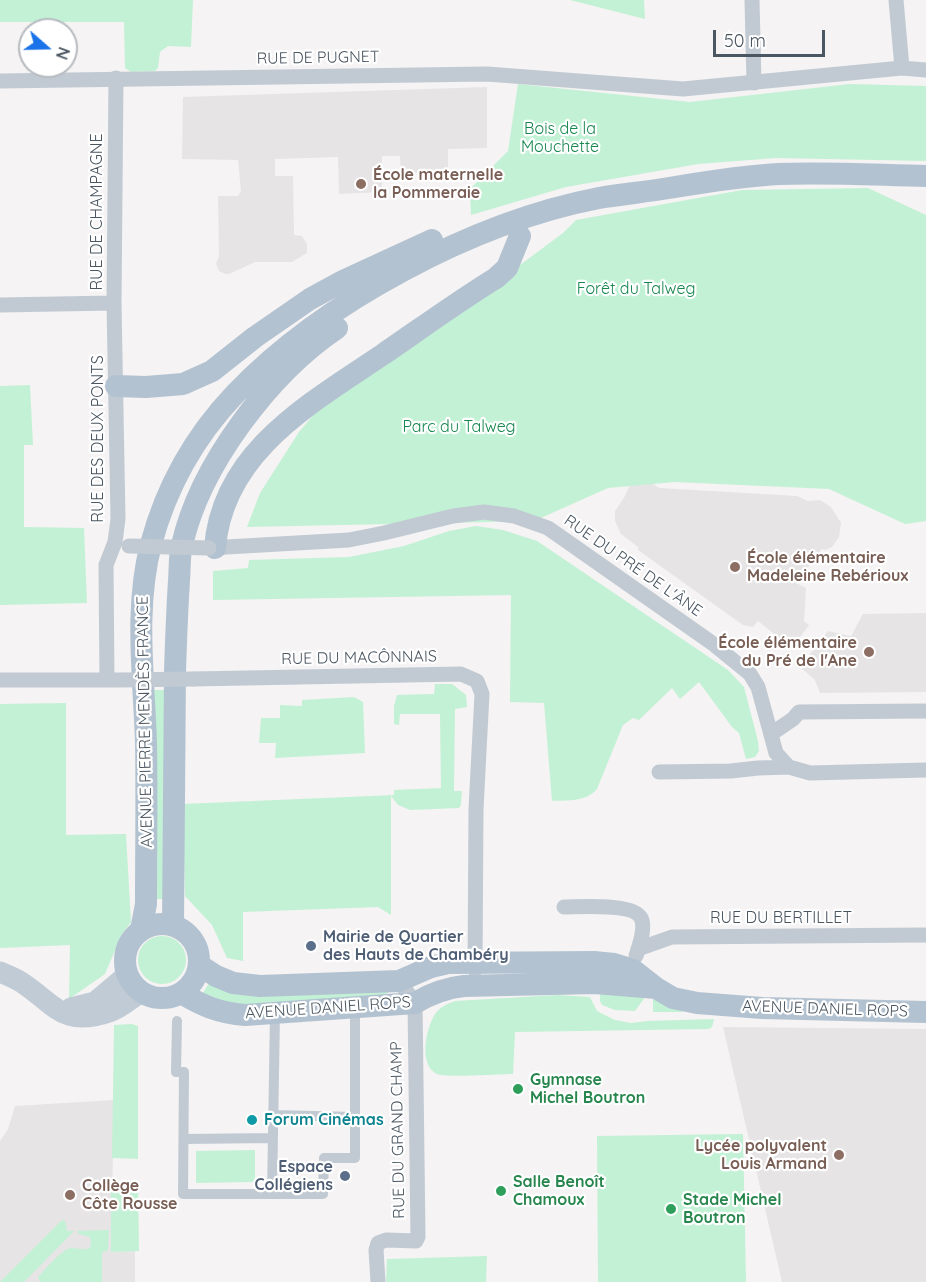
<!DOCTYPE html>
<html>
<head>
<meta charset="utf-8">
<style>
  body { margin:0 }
  #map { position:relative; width:926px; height:1282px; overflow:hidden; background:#f5f3f3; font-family:Quicksand,sans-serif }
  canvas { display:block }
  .north { position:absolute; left:18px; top:18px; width:60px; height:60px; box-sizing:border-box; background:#fff; border:2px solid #b7bbc0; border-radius:50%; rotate:110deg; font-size:16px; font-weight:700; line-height:24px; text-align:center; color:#4a5661 }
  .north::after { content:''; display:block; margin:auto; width:21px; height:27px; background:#1a73e8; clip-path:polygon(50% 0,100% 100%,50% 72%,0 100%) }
  .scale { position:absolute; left:713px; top:30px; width:112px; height:27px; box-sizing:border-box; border:3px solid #4a5661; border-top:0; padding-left:8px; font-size:18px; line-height:21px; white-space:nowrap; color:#4a5661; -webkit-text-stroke:4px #fff; paint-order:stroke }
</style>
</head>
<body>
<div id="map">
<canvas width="926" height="1282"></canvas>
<div class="north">N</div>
<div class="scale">50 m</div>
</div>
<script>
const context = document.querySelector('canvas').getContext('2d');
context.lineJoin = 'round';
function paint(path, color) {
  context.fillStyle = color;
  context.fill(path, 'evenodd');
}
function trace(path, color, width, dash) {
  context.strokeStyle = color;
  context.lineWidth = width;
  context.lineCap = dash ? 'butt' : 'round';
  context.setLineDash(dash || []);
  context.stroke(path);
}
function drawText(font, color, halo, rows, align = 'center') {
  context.font = font + ' Quicksand,sans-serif';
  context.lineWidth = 4.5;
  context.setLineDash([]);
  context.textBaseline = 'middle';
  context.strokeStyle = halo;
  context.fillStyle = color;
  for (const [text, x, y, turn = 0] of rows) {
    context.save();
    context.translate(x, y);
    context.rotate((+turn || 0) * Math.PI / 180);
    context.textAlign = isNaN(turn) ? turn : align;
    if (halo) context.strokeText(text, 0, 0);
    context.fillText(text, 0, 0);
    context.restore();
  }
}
const education = new Path2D(`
  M487 87V148L448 149V173H401L400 156H382V192L339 194 338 157 275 159V176H293L294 235 302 236 307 244V253L292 262H255L229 274H225L219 271 216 264 219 256 218 196H238L241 191 238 160 182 159 183 97Z
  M635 472 659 488 797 496 808 501 820 500 831 507 841 523 839 537 832 547 825 550 822 549 796 583 806 588 804 621 809 625 792 648 758 621 753 627 743 625 638 550V547L621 534 615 521V511L625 496Z
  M926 613V692L820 693 815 680 800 667 828 631 851 636 863 614Z
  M723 1027 926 1029V1282H782Z
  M114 1100 111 1252 135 1251V1282H0V1141L8 1129 15 1106Z`);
const green = new Path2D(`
  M0 0H193L191 47 168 46 160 52 158 68 155 71 131 72 125 68 124 22H0Z
  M570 0H644L645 19Z
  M518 84 690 102 850 84 926 86V161L776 158 698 164 566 187 471 215 470 189 508 151Z
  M868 188 926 215V521L905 524 829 489 675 482 608 488 534 521 247 527 260 493 299 432 321 406 438 326 563 233 576 220 742 190Z
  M30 385 33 445H24V527L84 528 87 603 0 605V386Z
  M476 526 503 530 537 541 728 670 744 687 758 741 759 751 755 757 746 759 739 733 732 727 699 682 680 699 672 688 639 720 633 718 623 725 597 789C586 802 568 800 552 801L544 703 510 702 511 595 213 600V571L248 568 249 560 349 557 404 546 449 531Z
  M435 684H452L466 695 467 707 455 709 454 791H462L461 805 459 808 410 810 398 805 391 796V915L378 907 243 912V961L227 958 212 925 185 896 183 804 394 795V790L441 788 440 714H400L399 725 394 724V706L397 695 434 694Z
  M150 690H166L163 899H152Z
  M354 697 363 702 365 753 275 758 276 743H259L261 718H280V705L302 706V700Z
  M66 703V835L126 834 131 922 122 934 105 974 69 999 70 945 0 948V704Z
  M138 960a24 24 0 1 1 48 0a24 24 0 1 1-48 0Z
  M209 983 388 989V993L381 996 235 1006 203 993Z
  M600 992 646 996 635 1011 615 1010 602 1005 600 1001Z
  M558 995 590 997 597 1011 615 1020 631 1023 648 1021 714 1019 712 1027 709 1029 515 1032 513 1074C499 1074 447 1078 437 1074 418 1065 426 1028 435 1014 440 1007 447 1004 455 1001Z
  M653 999 684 1012H653Z
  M132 1024 138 1026V1159L112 1158 114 1025Z
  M743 1134 746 1282H598L597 1136Z
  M255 1150V1182L196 1183V1151Z
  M111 1181H138L139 1251 111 1252Z
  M62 1220 65 1221 67 1231H74L24 1282H0Z
  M109 1230 108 1250 102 1253V1282H40L38 1277C45 1270 62 1249 71 1248 80 1248 81 1251 90 1248L91 1241 90 1237 79 1234 77 1231Z
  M487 1256 486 1282H386L387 1259Z`);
const pedestrian = new Path2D(`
  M177 1021 176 1072H184L183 1194H323L324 1158H355V1008
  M273 1115 355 1117
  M184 1139 273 1138
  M272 1194 275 1013`);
const minor = new Path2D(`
  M752 0 754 83
  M896 0 902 68
  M0 81 487 74 683 89 902 68 926 70
  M0 305 114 303
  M209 548 349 540 384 533 453 516 484 512 514 516 548 528 712 643 750 674 758 687 776 753 789 767 810 773 926 770
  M193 679 461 674 477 681 482 694 476 809 475 970
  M0 680H117
  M107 680 106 565 115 542 118 519 114 303 116 78
  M771 734 793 719 799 712 926 711
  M659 772 731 771 758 768 789 767
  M564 907C580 907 634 903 641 918 646 927 639 947 636 956
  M638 949 672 937 926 935
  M378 1282 376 1250 378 1243 386 1240 416 1241 418 1237 415 1003 399 981`);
const secondary = new Path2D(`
  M0 972C7 975 15 978 21 982 55 1004 62 1028 109 1012 120 1009 131 999 141 992
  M71 1008 95 1002 127 975`);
const primary = new Path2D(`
  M116 386 146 387 183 384 212 371 255 337 310 299 343 281 432 240
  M215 548C222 452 311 403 382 355 420 329 457 302 496 278L507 268 520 236
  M125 961a37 37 0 1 1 74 0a37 37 0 1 1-74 0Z
  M173 925C173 841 174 756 175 671 176 641 177 611 179 581 180 569 179 556 182 545 200 465 270 373 337 328
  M141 930 146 904C146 851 147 797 146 743 144 677 134 609 151 544 166 488 195 436 235 394 323 302 474 222 599 198 622 194 646 192 669 188 705 182 742 176 778 174 827 172 877 175 926 176
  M199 965 216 976 233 983 260 986 399 981 431 967 448 963 594 962 614 964 633 970 656 988 673 998 697 1003 762 1008 926 1012
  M181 993C203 1006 219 1013 245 1015L415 1003C430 994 445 988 464 986L595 983 656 988`);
const minorBridge = new Path2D(`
  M129 546 209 548
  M120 680 193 679`);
const markers = [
  [361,184,6,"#8d6e63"],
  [735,567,6,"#8d6e63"],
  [869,652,6,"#8d6e63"],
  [311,946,6,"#5c6f8a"],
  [518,1089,6,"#2e9e5b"],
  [252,1120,6,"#0f9aa8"],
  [839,1155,6,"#8d6e63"],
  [345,1176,6,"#5c6f8a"],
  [501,1191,6,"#2e9e5b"],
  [70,1195,6,"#8d6e63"],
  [671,1209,6,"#2e9e5b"]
];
const streetNames = [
  ["RUE DE PUGNET",318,58,-1],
  ["RUE DE CHAMPAGNE",97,212,-90],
  ["RUE DES DEUX PONTS",98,439,-90],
  ["RUE DU PRÉ DE L'ÂNE",633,566,35],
  ["RUE DU MACÔNNAIS",359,658,-1],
  ["AVENUE PIERRE MENDÈS FRANCE",145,722,-91],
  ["RUE DU BERTILLET",781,918],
  ["AVENUE DANIEL ROPS",328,1008,-4],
  ["AVENUE DANIEL ROPS",825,1009,2],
  ["RUE DU GRAND CHAMP",398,1130,-91]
];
const parkNames = [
  ["Bois de la",560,129],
  ["Mouchette",560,147],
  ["Forêt du Talweg",636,289],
  ["Parc du Talweg",459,427]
];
const educationNames = [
  ["École maternelle",373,175],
  ["la Pommeraie",373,193],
  ["École élémentaire",747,558],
  ["Madeleine Rebérioux",747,576],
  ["École élémentaire",857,643,"right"],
  ["du Pré de l'Ane",857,661,"right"],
  ["Lycée polyvalent",827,1146,"right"],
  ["Louis Armand",827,1164,"right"],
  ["Collège",82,1186],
  ["Côte Rousse",82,1204]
];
const serviceNames = [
  ["Mairie de Quartier",323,937],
  ["des Hauts de Chambéry",323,955],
  ["Espace",333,1167,"right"],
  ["Collégiens",333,1185,"right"]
];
const leisureNames = [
  ["Gymnase",530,1080],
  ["Michel Boutron",530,1098],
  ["Salle Benoît",513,1182],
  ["Chamoux",513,1200],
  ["Stade Michel",683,1200],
  ["Boutron",683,1218]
];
const cultureNames = [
  ["Forum Cinémas",264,1120]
];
paint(education, '#e6e4e5');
paint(green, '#c3f1d5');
trace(pedestrian, '#c1cad2', 10);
trace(minor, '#c1cad2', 15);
trace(secondary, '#c1cbd6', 21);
trace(primary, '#b3c2d1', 22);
trace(minorBridge, '#c1cad2', 15);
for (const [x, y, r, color] of markers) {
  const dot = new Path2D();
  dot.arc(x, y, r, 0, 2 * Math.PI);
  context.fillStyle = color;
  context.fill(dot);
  trace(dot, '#fff', 2);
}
drawText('16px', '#4a5661', '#fff', streetNames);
drawText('16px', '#17864f', '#fff', parkNames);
drawText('bold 16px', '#785e54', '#fff', educationNames, 'left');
drawText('bold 16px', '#4e5e75', '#fff', serviceNames, 'left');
drawText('bold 16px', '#27864d', '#fff', leisureNames, 'left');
drawText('bold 16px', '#0d838f', '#fff', cultureNames, 'left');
</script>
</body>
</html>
